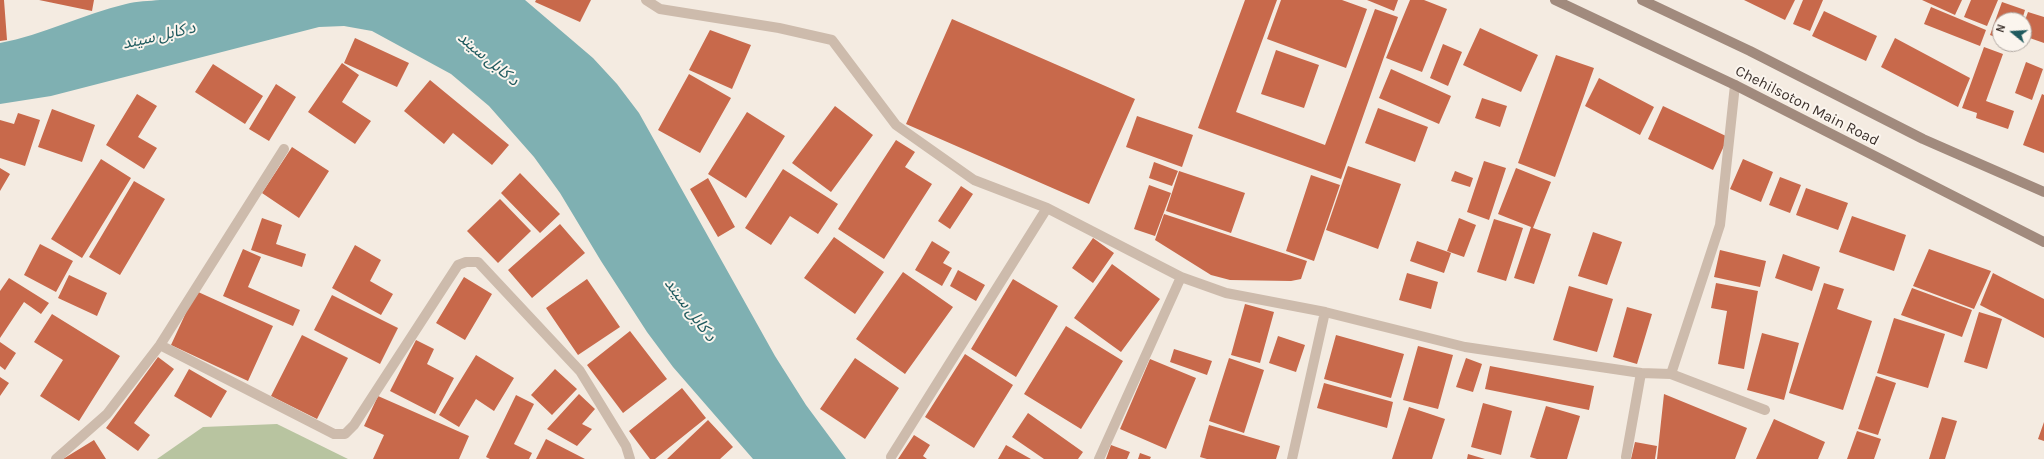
<!DOCTYPE html>
<html>
<head>
<meta charset="utf-8">
<style>
  body { margin:0 }
  #map { position:relative; width:2044px; height:459px; overflow:hidden; background:#f4ebe1; font-family:Karla,sans-serif }
  canvas { display:block }
  .north { position:absolute; left:1992px; top:12px; width:40px; height:40px; box-sizing:border-box; background:#fbf5ee; border:1px solid #aea6a0; border-radius:50%; rotate:288deg; font-size:11px; font-weight:700; line-height:16px; text-align:center; color:#3b302b }
  .north::after { content:''; display:block; margin:auto; width:14px; height:18px; background:#1f5a5e; clip-path:polygon(50% 0,100% 100%,50% 72%,0 100%) }
</style>
</head>
<body>
<div id="map">
<canvas width="2044" height="459"></canvas>
<div class="north">N</div>
</div>
<script>
const context = document.querySelector('canvas').getContext('2d');
context.lineJoin = 'round';
function paint(path, color) {
  context.fillStyle = color;
  context.fill(path, 'evenodd');
}
function trace(path, color, width, dash) {
  context.strokeStyle = color;
  context.lineWidth = width;
  context.lineCap = dash ? 'butt' : 'round';
  context.setLineDash(dash || []);
  context.stroke(path);
}
function drawText(font, color, halo, rows, align = 'center') {
  context.font = font + ' Karla,"Noto Sans Arabic",sans-serif';
  context.lineWidth = 4;
  context.setLineDash([]);
  context.textBaseline = 'middle';
  context.strokeStyle = halo;
  context.fillStyle = color;
  for (const [text, x, y, turn = 0] of rows) {
    context.save();
    context.translate(x, y);
    context.rotate((+turn || 0) * Math.PI / 180);
    context.textAlign = isNaN(turn) ? turn : align;
    if (halo) context.strokeText(text, 0, 0);
    context.fillText(text, 0, 0);
    context.restore();
  }
}
const green = new Path2D(`
  M277 424 348 459H157L203 427Z`);
const water = new Path2D(`
  M160 0H525L593 58 617 84 639 113 775 356 806 405 846 459H753L673 367 647 332 601 261 560 193 534 157 489 106 451 74 372 31 344 26 319 27 51 96 0 104V43C43 35 83 14 126 4 137 1 149 1 160 0Z`);
const building = new Path2D(`
  M0 0H4L7 40 0 41Z
  M39 0H94L92 11Z
  M536 0H591L580 22 535 2Z
  M1245 0H1277L1236 112 1325 145 1375 9 1398 17 1341 179 1198 128Z
  M1281 0H1342L1367 9 1346 68 1267 39Z
  M1367 0H1398L1394 11Z
  M1410 0H1424L1447 9 1422 72 1386 58Z
  M1744 0H1795L1785 20Z
  M1803 0H1823L1810 31 1793 24Z
  M1922 0H1962L1955 15Z
  M1971 0H1998L1987 26 1964 17Z
  M2002 2 2025 10 2022 20H2000V39L1990 35Z
  M1931 7 1986 30 1980 46 1924 24Z
  M1824 11 1877 36 1866 61 1812 36Z
  M2028 12 2044 17V43L2024 36V23Z
  M952 19 1135 99 1089 204 906 124Z
  M1480 28 1538 55 1521 92 1463 65Z
  M710 30 751 45 732 89 689 70Z
  M355 38 409 63 397 87 344 63Z
  M1895 38 1970 78 1958 107 1881 67Z
  M1443 44 1462 52 1448 86 1430 78Z
  M1984 47 2003 54 1986 101 2014 111 2008 129 1976 118 1977 113 1962 108Z
  M1276 50 1319 65 1304 108 1261 94Z
  M1556 55 1594 68 1555 177 1518 163Z
  M2026 62 2043 69 2032 100 2015 93Z
  M342 63 359 75 342 102 371 121 355 144 308 112Z
  M213 64 263 96 245 124 195 92Z
  M1391 69 1451 96 1439 124 1379 98Z
  M689 74 731 98 700 153 658 130Z
  M1599 78 1654 107 1640 135 1585 106Z
  M430 80 509 145 492 165 453 133 444 144 404 111Z
  M276 84 296 97 269 141 249 129Z
  M137 94 157 106 138 137 157 148 144 169 106 145Z
  M2042 94 2044 95V153L2023 145Z
  M1482 98 1507 106 1500 127 1475 118Z
  M835 106 873 135 831 192 792 163Z
  M1663 106 1728 137 1713 170 1648 139Z
  M1378 108 1428 127 1415 162 1365 143Z
  M52 109 95 125 82 162 38 147Z
  M747 112 785 136 746 198 708 174Z
  M18 113 40 120 25 166 0 158V120L14 124Z
  M1137 116 1193 135 1182 167 1126 147Z
  M896 140 915 152 905 167 932 184 884 259 838 229Z
  M292 147 329 171 299 218 262 193Z
  M101 159 131 178 82 258 51 239Z
  M1743 159 1773 172 1761 202 1730 189Z
  M1484 161 1506 168 1489 220 1467 212Z
  M1154 162 1178 171 1172 186 1149 178Z
  M1348 166 1401 184 1378 249 1326 230Z
  M0 168 10 174 0 191Z
  M1516 168 1551 182 1533 228 1551 234 1534 284 1514 278 1531 227 1498 214Z
  M783 169 838 204 818 234 790 216 771 245 745 228Z
  M1179 171 1245 193 1231 233 1166 211Z
  M1455 171 1473 178 1470 187 1451 181Z
  M520 173 560 214 540 233 501 193Z
  M1311 175 1340 185 1314 261 1286 251Z
  M1780 177 1801 185 1790 213 1769 205Z
  M708 178 735 227 718 237 690 189Z
  M134 181 165 199 120 275 89 257Z
  M1149 185 1171 193 1155 236 1134 229Z
  M961 186 973 194 950 229 938 221Z
  M1806 188 1848 203 1838 230 1796 215Z
  M500 199 531 231 498 263 467 231Z
  M1164 214 1307 261 1301 279 1291 281 1230 280 1211 275 1155 240Z
  M1852 216 1906 235 1894 271 1839 252Z
  M262 218 282 225 276 244 306 254 302 267 251 250Z
  M1459 218 1476 225 1464 257 1447 251Z
  M1494 219 1523 228 1506 281 1477 272Z
  M560 224 585 253 532 298 508 270Z
  M1593 232 1622 242 1607 285 1578 276Z
  M834 237 884 272 855 314 804 278Z
  M1093 238 1114 253 1093 283 1072 268Z
  M932 241 950 252 943 263 952 268 942 286 915 270Z
  M1417 241 1451 253 1444 273 1410 261Z
  M40 244 73 261 56 292 24 275Z
  M355 245 381 260 370 281 393 294 381 315 332 288Z
  M243 249 261 257 248 287 300 310 293 326 223 296Z
  M1929 249 1991 271 1974 309 1913 286Z
  M1720 250 1766 261 1760 287 1714 277Z
  M1783 254 1820 267 1812 291 1775 278Z
  M1112 264 1160 299 1121 352 1074 318Z
  M958 270 985 285 976 301 950 286Z
  M903 272 953 307 905 374 856 339Z
  M1407 273 1438 282 1431 309 1399 300Z
  M1993 273 2044 299V338L1980 305Z
  M69 275 107 293 97 316 58 298Z
  M464 277 492 294 465 340 436 323Z
  M9 278 49 303 41 314 24 302 0 338V291Z
  M587 279 620 327 578 355 546 308Z
  M1013 279 1058 306 1016 377 971 349Z
  M1716 283 1758 291 1744 369 1718 364 1727 311 1711 308Z
  M1824 283 1844 289 1837 309 1872 321 1843 410 1789 393Z
  M1569 286 1613 299 1597 352 1553 340Z
  M1912 288 1972 310 1962 337 1901 315Z
  M196 291 273 326 248 381 171 345Z
  M332 295 398 328 380 364 314 330Z
  M1245 304 1274 312 1260 363 1231 355Z
  M1627 307 1652 314 1637 364 1613 357Z
  M1979 312 2002 319 1987 369 1964 362Z
  M52 314 120 356 79 421 40 396 63 360 34 342Z
  M1894 318 1945 334 1928 388 1877 373Z
  M1066 326 1123 361 1081 429 1024 394Z
  M630 331 667 379 623 413 587 365Z
  M1762 333 1799 343 1784 400 1747 390Z
  M302 335 348 358 317 419 271 396Z
  M1336 335 1404 354 1391 398 1324 379Z
  M1278 336 1305 345 1296 372 1269 363Z
  M416 340 434 349 427 364 454 378 435 414 390 391Z
  M0 342 16 353 5 370 0 366Z
  M1418 346 1453 355 1438 409 1403 400Z
  M1174 349 1212 361 1207 375 1170 362Z
  M965 354 1013 385 974 448 925 417Z
  M476 355 514 378 494 411 476 399 459 427 439 415Z
  M158 357 174 369 134 423 150 435 138 451 106 428Z
  M855 358 899 388 865 439 820 409Z
  M1229 358 1264 370 1244 433 1209 421Z
  M1466 358 1482 364 1473 392 1456 387Z
  M1150 359 1196 378 1166 449 1120 429Z
  M1490 366 1594 386 1589 410 1485 389Z
  M189 369 227 391 211 418 174 396Z
  M555 369 577 389 552 415 531 395Z
  M1876 376 1896 383 1878 435 1858 429Z
  M0 377 9 383 0 396Z
  M1324 383 1393 402 1387 428 1317 408Z
  M682 388 706 418 655 459H650L629 431Z
  M579 394 595 409 582 424 592 429 577 446 547 429Z
  M1664 394 1747 428 1735 459H1657Z
  M516 395 534 404 514 444 532 453 529 459H490L486 457Z
  M378 396 469 436 459 459H373L384 435 364 426Z
  M1483 403 1512 411 1501 455 1471 447Z
  M1546 406 1580 416 1567 459H1537L1530 457Z
  M1409 407 1445 419 1432 459H1392Z
  M1028 413 1083 452 1078 459H1044L1012 437Z
  M1942 417 1957 421 1945 459H1929Z
  M1774 419 1825 442 1818 459H1756Z
  M708 420 733 447 720 459H667Z
  M2044 422V441L2038 439Z
  M1209 425 1280 446 1276 459H1207L1200 457Z
  M1857 431 1881 439 1874 459H1847Z
  M914 435 930 445 923 456 927 459H898Z
  M546 439 585 459H536Z
  M94 440 106 459H63Z
  M1635 442 1657 446 1655 459H1631Z
  M1006 445 1031 459H998Z
  M1111 445 1130 452 1127 459H1106Z
  M1140 453 1151 457 1150 459H1138Z
  M1468 454 1485 459H1467Z`);
const minor = new Path2D(`
  M646 0 660 9 779 28 832 40 896 125 974 180 1047 208 1181 277 1226 293 1325 312 1465 347 1641 373 1671 374 1765 410
  M160 345 334 434H345L354 425 458 265 466 262H478L580 371 626 446 630 459
  M1671 374 1720 225 1735 85
  M891 457 1047 208
  M1626 457 1641 373
  M56 459 107 414 160 345 284 149
  M1099 459 1181 277
  M1292 459 1325 312`);
const secondary = new Path2D(`
  M1555 0 1735 85 2044 242
  M1642 0 1750 51 1923 139 2044 192`);
const streetNames = [
  ["Chehilsoton Main Road",1807,106,27]
];
const waterNames = [
  ["د کابل سيند",159,36,-13],
  ["د کابل سيند",488,59,40],
  ["د کابل سيند",690,310,53]
];
paint(green, '#b8c4a0');
paint(water, '#7fb0b2');
paint(building, '#c8694b');
trace(minor, '#cdbbac', 10);
trace(secondary, '#a18a7d', 10);
drawText('15px', '#3b302b', '#fbf5ee', streetNames);
drawText('italic 16px', '#1f5a5e', '#fbf5ee', waterNames);
</script>
</body>
</html>
